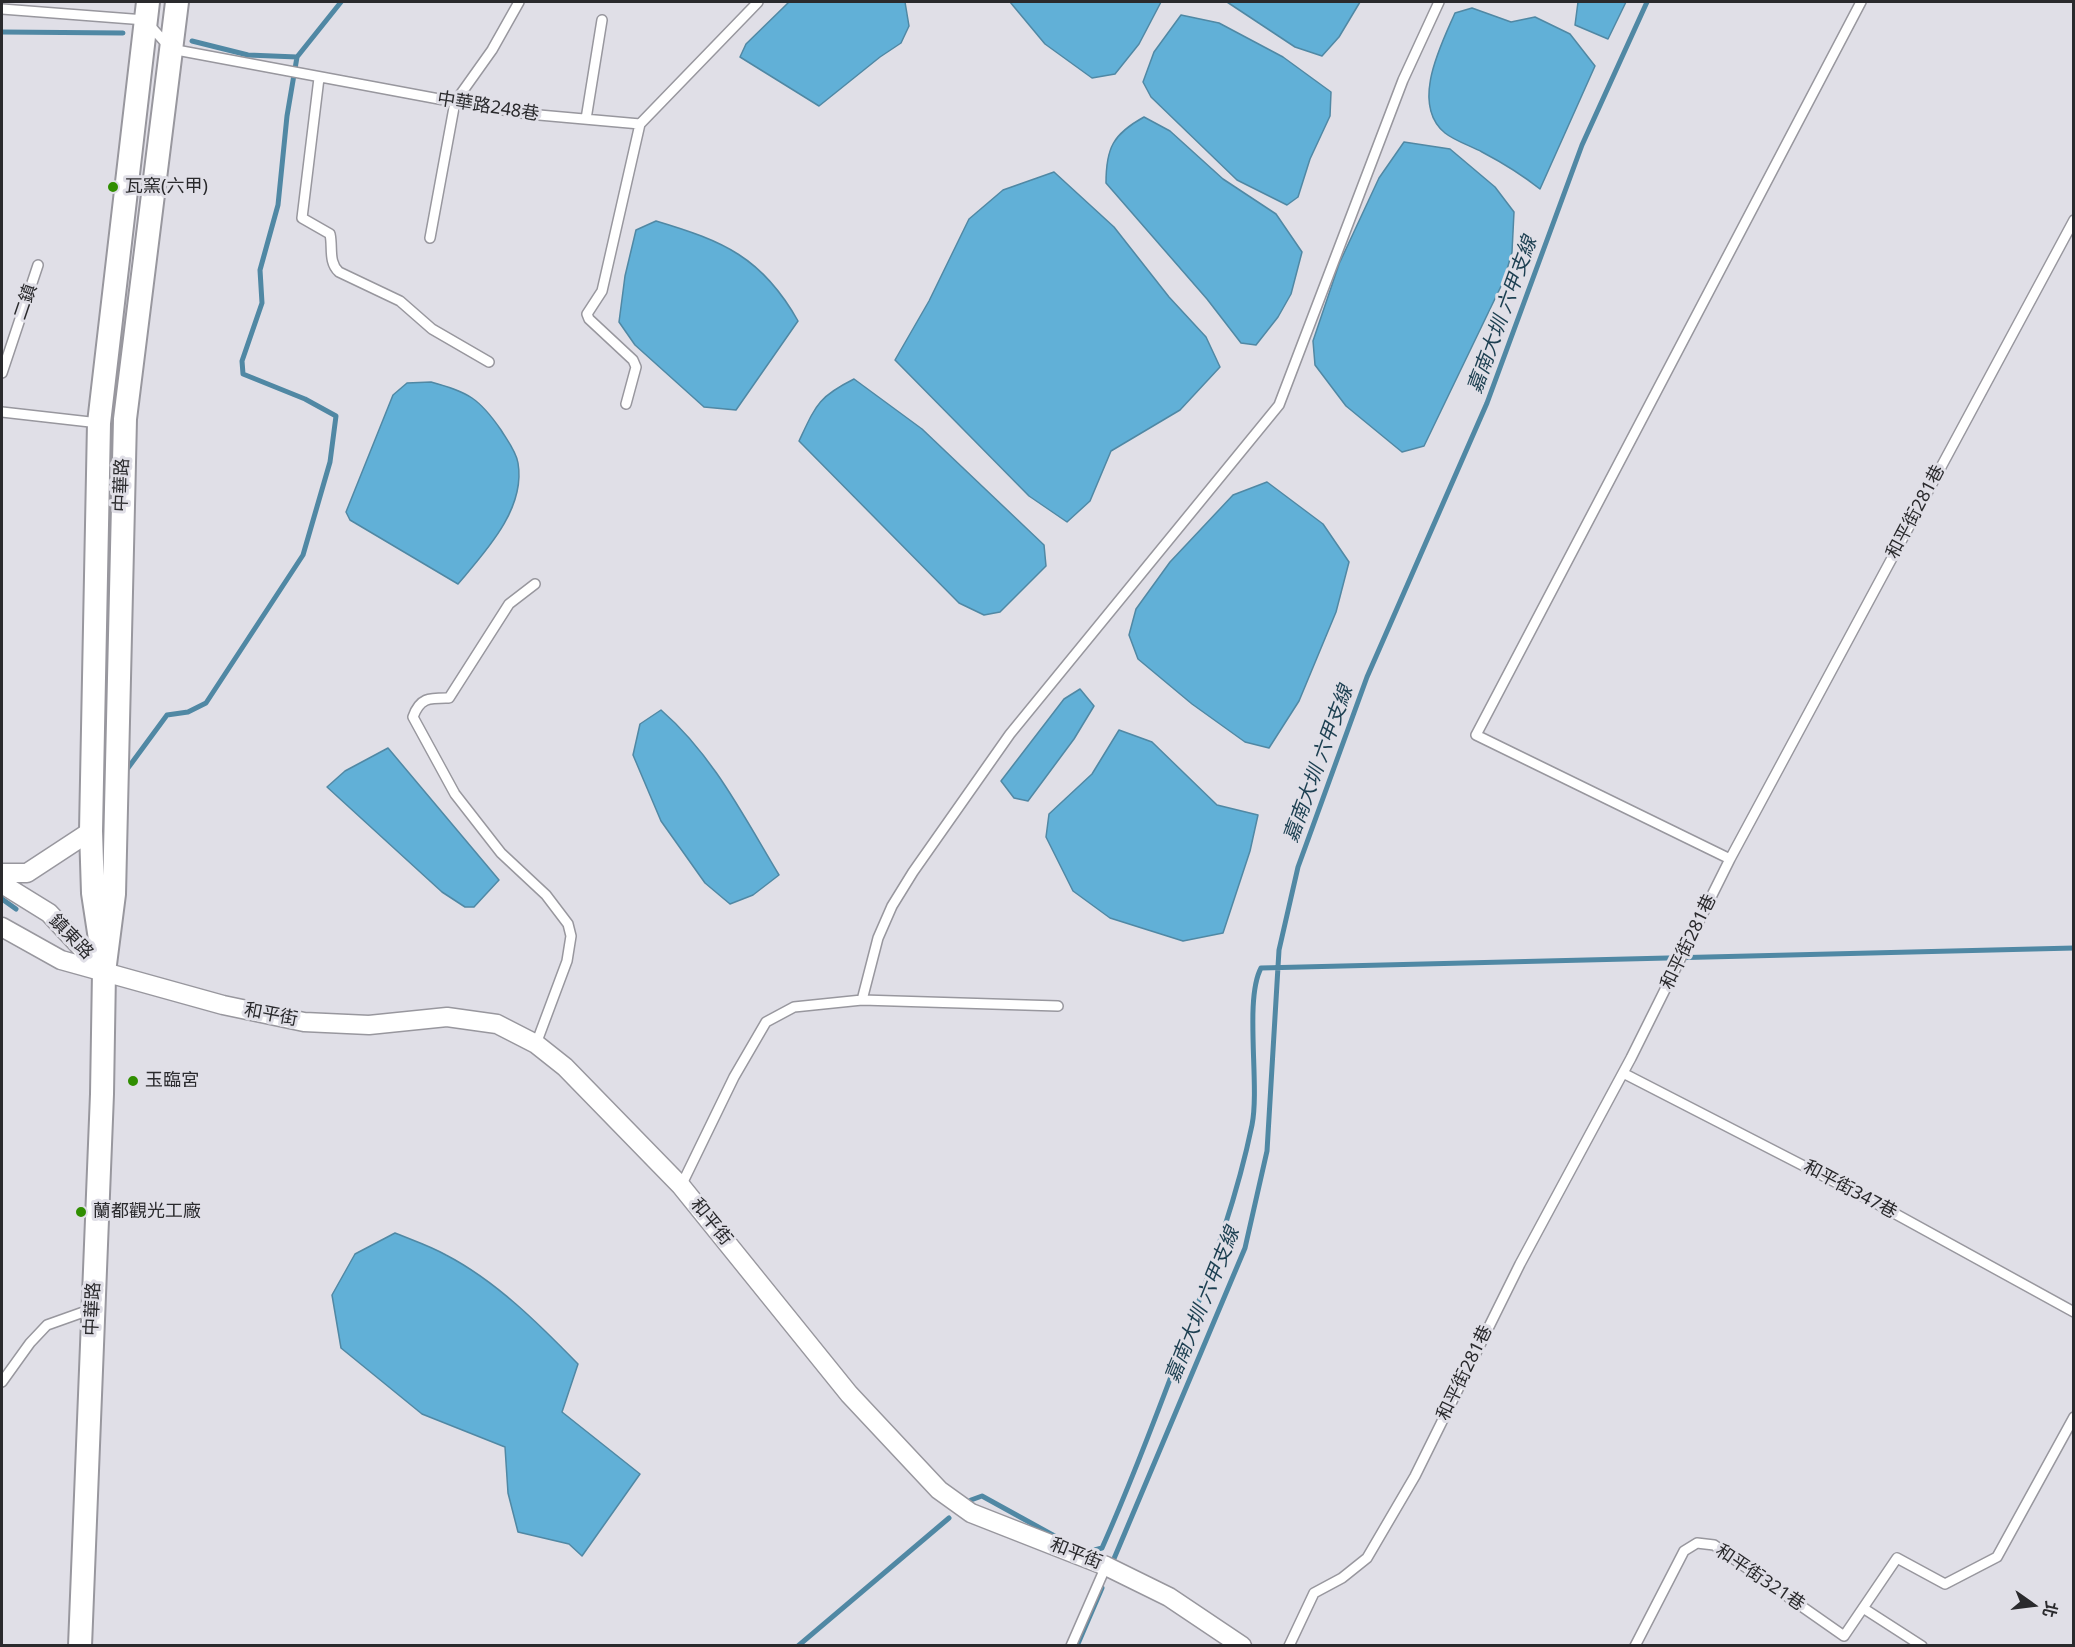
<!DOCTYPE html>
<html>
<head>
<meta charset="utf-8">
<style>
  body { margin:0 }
  #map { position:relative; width:2075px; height:1647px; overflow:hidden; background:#e0dfe7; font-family:"Noto Sans","Noto Sans TC",sans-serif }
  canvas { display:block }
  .frame { position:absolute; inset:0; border:3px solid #2a2a2d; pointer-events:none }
  .north { position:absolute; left:2003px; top:1575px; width:60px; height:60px; -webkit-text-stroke:4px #e0dfe7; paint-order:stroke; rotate:104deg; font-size:16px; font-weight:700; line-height:24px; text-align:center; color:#2a2a2d }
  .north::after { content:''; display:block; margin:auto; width:21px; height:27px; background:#2a2a2d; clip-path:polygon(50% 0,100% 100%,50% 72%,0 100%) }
</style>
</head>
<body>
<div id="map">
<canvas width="2075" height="1647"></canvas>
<div class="frame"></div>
<div class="north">北</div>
</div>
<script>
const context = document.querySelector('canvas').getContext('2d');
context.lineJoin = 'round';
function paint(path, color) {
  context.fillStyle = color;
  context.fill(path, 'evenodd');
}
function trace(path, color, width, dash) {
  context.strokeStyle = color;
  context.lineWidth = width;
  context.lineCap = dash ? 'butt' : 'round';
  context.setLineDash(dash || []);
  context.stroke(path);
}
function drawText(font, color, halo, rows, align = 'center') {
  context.font = font + ' "Noto Sans","Noto Sans TC",sans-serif';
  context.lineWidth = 6;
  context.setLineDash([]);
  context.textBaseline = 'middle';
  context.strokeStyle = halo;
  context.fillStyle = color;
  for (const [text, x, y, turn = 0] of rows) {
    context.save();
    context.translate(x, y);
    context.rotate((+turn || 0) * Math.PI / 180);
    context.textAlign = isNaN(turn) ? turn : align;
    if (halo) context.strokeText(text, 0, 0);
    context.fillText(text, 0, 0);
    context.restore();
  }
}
const water = new Path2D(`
  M789 2H905L909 26 901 43 880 57 819 106 740 57 746 44Z
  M1010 2H1161L1139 44 1115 74 1092 78 1045 44Z
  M1227 2H1360L1339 37 1322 56 1295 47Z
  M1578 2H1626L1608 39 1575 25Z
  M1472 8 1511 22 1535 17 1570 34 1595 66 1540 189C1521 174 1503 163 1482 152 1471 146 1455 141 1445 133 1410 104 1441 45 1455 13Z
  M1181 15 1219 23 1283 57 1331 92 1330 116 1310 159 1298 197 1287 205 1237 180 1151 97 1143 82 1154 52Z
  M1144 117 1170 131 1223 179 1276 214 1302 252 1291 294 1278 317 1256 345 1241 343 1207 299 1106 183C1106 148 1113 134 1144 117Z
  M1404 142 1450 149 1495 187 1514 212 1512 252 1504 280 1424 446 1402 452 1346 406 1315 365 1313 341 1339 264 1379 178Z
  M1054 172 1114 227 1169 297 1206 337 1220 367 1180 410 1111 451 1090 501 1067 522 1029 496 895 360 929 301 969 219 1003 190Z
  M656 221C723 241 762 257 798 321L736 410 704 407 635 345 619 322 625 276 636 230Z
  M854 379 922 429 1044 545 1046 566 1000 612 984 615 959 603 799 441C816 405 818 397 854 379Z
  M431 382C468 392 479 398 501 430 507 440 516 451 518 463 526 509 485 552 458 584L350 520 346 512 393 395 407 383Z
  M1267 482 1323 524 1349 562 1336 612 1299 701 1269 748 1245 742 1192 704 1138 659 1129 635 1136 609 1170 562 1233 495Z
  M1080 689 1094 706 1074 739 1028 801 1014 798 1001 781 1064 699Z
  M661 710C713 755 744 817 779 875L753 895 730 904 705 883 661 821 633 755 640 724Z
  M1119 730 1152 742 1217 805 1258 815 1250 851 1223 933 1183 941 1110 918 1073 891 1046 837 1049 814 1092 774Z
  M388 748 499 880 474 907H465L442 892 327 787 345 771Z
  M395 1233C412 1240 430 1246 446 1255 496 1281 539 1324 578 1364L562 1412 640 1474 582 1556 569 1544 518 1532 508 1493 505 1447 422 1414 341 1348 332 1295 355 1254Z`);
const stream = new Path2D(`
  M2 32 123 33
  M192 41 248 55 297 57 341 2
  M128 768 167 715 188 712 206 703 303 555 330 462 336 416 305 399 243 374 242 361 262 303 260 270 278 205 287 116 297 57
  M2 899 16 909
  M971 1500 982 1496 1060 1539
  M1087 1552 1102 1548C1131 1483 1156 1417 1181 1350 1208 1276 1236 1203 1252 1125 1260 1085 1244 1000 1261 968L2074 948
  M1113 1561 1245 1248 1267 1151 1279 950 1298 867 1367 677 1487 403 1582 145 1647 2
  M798 1646 949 1518
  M1077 1646 1102 1588`);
const service = new Path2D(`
  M2 9 145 20 171 49 455 102 528 114 640 124 758 2
  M319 78 302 218 330 234C333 247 328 262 339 272L400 301 432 329 489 362
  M586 119 602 20
  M430 238 455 102 492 50 519 2
  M2 373 38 265
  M626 404 636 367 633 360 589 319 587 314 602 291 640 124
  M2 412 99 423
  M535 584 509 604 449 698C430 698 420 697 413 717L455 794 501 853 546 895 568 924 571 936 567 961 536 1044
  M1730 859 1476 735 1861 2
  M862 1000 878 938 892 906 913 872 1010 734 1279 405 1403 80 1439 2
  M1623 1073 1872 1201 2074 1312
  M681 1186 734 1077 766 1022 794 1007 862 1000 1058 1006
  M2 1382 30 1343 47 1325 92 1309
  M1863 1608 1922 1646
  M1071 1646 1106 1566
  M1289 1646 1314 1593 1342 1578 1367 1558 1415 1476 1520 1264 1631 1058 1730 859 2074 220
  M1635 1646 1684 1551 1697 1543 1714 1545 1844 1636 1897 1558 1945 1584 1997 1557 2074 1417`);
const minor = new Path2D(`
  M2 873H27L91 831
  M2 884 49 913 104 972
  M2 927 61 960 223 1005 304 1022 369 1025 447 1017 497 1024 536 1044 565 1067 681 1186 849 1394 939 1490 971 1513 1106 1566 1169 1597 1242 1646`);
const tertiary = new Path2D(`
  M100 939 93 893 91 831 99 423 148 2
  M80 1646 102 1094 104 972 114 894 125 419 177 2`);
const markers = [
  [113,187,6,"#308e01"],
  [133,1081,6,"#308e01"],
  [81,1212,6,"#308e01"]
];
const streetNames = [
  ["中華路248巷",488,107,9],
  ["二鎮",26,302,-71],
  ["中華路",122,485,-88],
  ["和平街281巷",1916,512,-62],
  ["鎮東路",71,937,46],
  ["和平街281巷",1689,942,-64],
  ["和平街",271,1015,11],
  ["和平街347巷",1850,1190,28],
  ["和平街",711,1222,51],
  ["中華路",93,1309,-87],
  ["和平街281巷",1465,1373,-64],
  ["和平街",1076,1554,22],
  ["和平街321巷",1760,1578,34]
];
const poiNames = [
  ["瓦窯(六甲)",125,187],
  ["玉臨宮",145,1081],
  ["蘭都觀光工廠",93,1212]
];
const waterNames = [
  ["嘉南大圳 六甲支線",1503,315,-70],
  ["嘉南大圳 六甲支線",1319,764,-70],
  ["嘉南大圳 六甲支線",1203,1305,-68]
];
paint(water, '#61b0d7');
trace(water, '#5088a4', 1.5);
trace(stream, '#5088a4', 5);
trace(service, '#98979e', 12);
trace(minor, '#98979e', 21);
trace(tertiary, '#98979e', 26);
trace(service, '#fff', 9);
trace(minor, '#fff', 18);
trace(tertiary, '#fff', 22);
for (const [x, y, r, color] of markers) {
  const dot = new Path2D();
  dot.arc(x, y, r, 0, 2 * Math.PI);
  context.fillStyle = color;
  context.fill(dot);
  trace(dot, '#e0dfe7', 2);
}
drawText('18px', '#2a2a2d', '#e0dfe7', streetNames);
drawText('18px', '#2a2a2d', '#e0dfe7', poiNames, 'left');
drawText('italic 20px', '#1c3f51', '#e0dfe7', waterNames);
</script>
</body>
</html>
